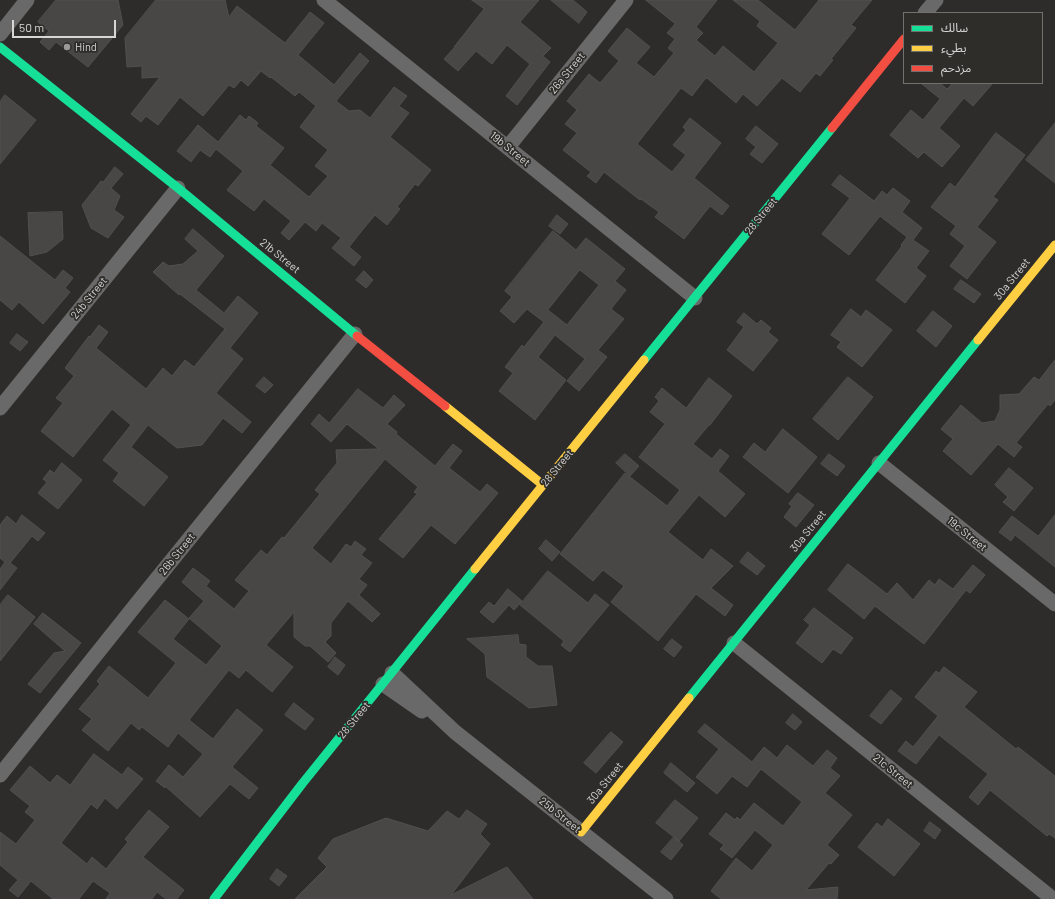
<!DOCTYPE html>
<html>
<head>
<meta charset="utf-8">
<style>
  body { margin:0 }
  #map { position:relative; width:1055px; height:899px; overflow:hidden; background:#2d2c2b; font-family:Barlow,"Noto Sans Arabic",sans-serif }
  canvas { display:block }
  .legend { position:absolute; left:903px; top:12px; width:140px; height:72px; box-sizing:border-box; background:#2e2d2a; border:1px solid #72716e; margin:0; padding:5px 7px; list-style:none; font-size:12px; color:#d7d6d4 }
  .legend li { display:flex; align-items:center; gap:8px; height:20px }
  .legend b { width:20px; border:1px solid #72716e }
  .scale { position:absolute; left:12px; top:20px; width:104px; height:18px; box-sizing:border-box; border:2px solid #d7d6d4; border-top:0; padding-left:5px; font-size:12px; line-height:14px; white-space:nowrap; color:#d7d6d4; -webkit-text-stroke:3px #2e2d2a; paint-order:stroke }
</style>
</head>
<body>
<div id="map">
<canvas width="1055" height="899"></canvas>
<ul class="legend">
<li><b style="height:5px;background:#16e098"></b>سالك</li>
<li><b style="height:5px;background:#ffcf43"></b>بطيء</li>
<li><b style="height:5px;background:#f24e42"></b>مزدحم</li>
</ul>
<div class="scale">50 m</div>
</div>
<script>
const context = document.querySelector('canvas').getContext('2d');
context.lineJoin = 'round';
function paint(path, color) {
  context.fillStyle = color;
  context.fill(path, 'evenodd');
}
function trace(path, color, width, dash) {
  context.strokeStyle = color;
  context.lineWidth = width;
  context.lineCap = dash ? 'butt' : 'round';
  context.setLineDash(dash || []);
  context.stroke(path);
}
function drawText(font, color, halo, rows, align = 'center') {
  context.font = font + ' Barlow,sans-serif';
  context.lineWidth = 3.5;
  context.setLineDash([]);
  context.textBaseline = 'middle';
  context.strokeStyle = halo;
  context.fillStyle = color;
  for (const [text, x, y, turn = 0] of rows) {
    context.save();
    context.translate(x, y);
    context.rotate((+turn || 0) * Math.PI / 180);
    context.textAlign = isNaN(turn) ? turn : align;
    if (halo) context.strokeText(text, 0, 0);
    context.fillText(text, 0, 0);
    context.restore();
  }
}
const building = new Path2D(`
  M56 0H118L123 25 88 67 56 42 49 50 40 42 49 31 38 22Z
  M156 0H225L229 17 237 6 285 43 310 12 324 23 298 55 334 85 360 53 369 61 336 101 349 111 360 110 370 118 394 87 407 96 399 106 409 113 390 137 431 170 418 186 415 184 397 207 400 209 387 225 375 215 364 228 349 247 361 257 354 266 332 248 341 238 322 223 316 231 305 222 289 240 281 233 291 221 264 199 254 211 227 190 243 171 216 149 210 157 200 150 191 162 177 151 198 125 218 142 240 115 246 120 249 116 258 123 256 126 284 148 270 165 309 197 328 176 315 166 328 150 300 127 316 106 299 92 295 96 271 77 270 78 261 71 248 86 241 80 234 88 229 85 203 116 180 97 158 125 146 116 141 122 131 114 160 77 142 78V66L127 67 125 38Z
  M472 0H539L520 22 551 48 543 56 550 62 517 105 506 96 530 64 507 45 492 64 476 51 458 71 444 59 455 47H454L484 9Z
  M551 0H573L587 12 579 23Z
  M646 0H717L696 27 703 33 696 40 715 56 723 46 754 72 778 43 757 26 760 21 733 0H758L795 30 819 0H872L851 25 856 28 831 59 833 60 820 76 816 73 800 92 782 78 757 106 743 94 736 103 707 78 705 79 692 96 681 88 637 144 672 172 686 155 673 145 686 130 683 127 690 118 721 143 694 178 729 206 722 215 710 206 684 239 655 217 659 212 641 199 640 200 604 172 596 183 587 176 591 172 563 150 577 133 565 124 577 110 567 101 589 74 600 83 619 61 608 51 627 28 650 47 636 63 654 77 674 53 668 48 675 39 667 33 675 24Z
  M921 83H940L947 89 953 83H993L973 106 964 98 939 128 960 146 942 167 924 152 918 158 890 135 911 110 923 120 940 99Z
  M5 95 36 120 0 164V102Z
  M1055 123V183L1026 160Z
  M756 126 778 144 762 163 750 154 756 147 746 139Z
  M996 133 1025 155 993 197 998 200 977 227 996 242 967 279 950 266 965 246 950 234 956 226 931 207 950 183 955 187Z
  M115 167 123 174 111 188 120 196 114 210 124 217 108 238 91 228 82 205 101 181 103 182Z
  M840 175 874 201 882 191 887 195 893 188 910 201 902 212 922 228 913 240 929 251 916 268 926 276 905 303 876 280 902 246 901 245 907 237 880 216 849 255 822 234 850 198 832 185Z
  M62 212 63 239 47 252 30 256 28 213Z
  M557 215 568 224 560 234 549 226Z
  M193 229 224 256 196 290 224 313 238 296 258 313 230 348 243 359 216 393 251 422 242 433 223 418 202 445 177 448 148 425 131 447 168 477 144 506 113 481 119 473 103 460 131 425 112 409 73 457 41 431 63 403 56 398 74 376 65 368 89 336 90 337 99 325 108 332 96 348 146 389 163 368 172 376 185 360 194 367 225 329 180 294 179 295 153 272 163 262 169 266 183 264 198 251 185 239Z
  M553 231 576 250 586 238 625 269 615 281 626 290 611 309 624 319 598 350 607 357 579 391 567 381 585 359 555 335 538 357 566 380 535 420 499 391 513 373 505 367 522 345 524 347 544 322 527 309 514 323 500 311 512 297 505 291ZM580 270 599 285 567 325 548 310Z
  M0 236 55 280 63 270 73 278 65 288 70 292 43 324 19 302 12 310 0 300Z
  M364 271 373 280 366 288 356 280Z
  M961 280 981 294 974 303 954 289Z
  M851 309 861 317 866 310 892 330 862 367 837 347 841 342 831 335Z
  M933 311 952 326 936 347 917 331Z
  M744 313 757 324 761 320 771 328 768 332 778 340 753 371 727 350 744 327 737 322Z
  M17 334 28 342 20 351 10 343Z
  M1055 360V400L1050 406 1048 404 1016 443 1022 447 1014 457 998 444 971 475 943 451 953 439 941 429 961 405 982 423 995 421 1000 410V395L1019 394 1034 377 1039 380Z
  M264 377 273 385 265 393 256 386Z
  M848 377 873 397 838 440 813 419Z
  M709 378 732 396 710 425H709L693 444 712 459 720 449 729 456 718 471 745 494 725 517 699 495 668 532 703 560 711 549 733 566 711 588 733 605 725 616 696 594 658 641 611 602 624 586 603 570 593 581 560 554 625 473 667 506 680 490 639 457 665 424 650 412 659 401 655 397 662 388 686 408Z
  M358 389 383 408 394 395 405 405 387 424 397 432 396 434 435 466 453 444 462 451 449 468 480 492 487 484 498 493 455 544 431 525 403 558 379 539 417 494 414 492 418 487 385 459 312 548 331 564 346 544 351 547 355 541 366 549 361 555 372 563 359 579 367 585 359 595 380 614 372 622 348 601 331 623V636L325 642 336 653 328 662 310 646H305L294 637V612L266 645 293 667 272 692 246 670 239 678 229 670 189 720 213 739 237 709 263 730 232 767 258 788 249 799 230 784 200 817 165 786V788L156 781 169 765 183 777 203 754 178 733 168 747 142 727 139 730 131 723 108 751 82 730 92 719 79 709 100 684 97 681 109 666 148 698 176 663 138 632 165 600 189 619 173 639 206 665 222 646 189 618 204 601 182 582 193 568 210 581 206 586 234 609 249 591 235 580 261 550 267 555 282 537 284 538 320 494 315 490 337 463 336 450 379 449 347 424 331 442 311 424 319 414 329 423Z
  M783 429 817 457 788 493 743 457 754 443 765 452Z
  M625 454 639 466 630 476 616 463Z
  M829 454 845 466 837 476 821 464Z
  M62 463 82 480 58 509 38 493 47 482 43 479 50 470 54 473Z
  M1009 468 1033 488 1014 511 1003 502 1008 497 995 485Z
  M798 493 814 505 796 527 784 517 792 506 789 504Z
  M22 515 45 533 38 541 32 536 10 563 17 568 0 590V569L5 562 0 558V525L7 516 16 524Z
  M1055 515V567L1015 535 1011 541 999 532 1012 516 1038 536Z
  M546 540 560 552 552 561 539 549Z
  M748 552 765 566 757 575 740 562Z
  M848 564 887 594 897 583 913 600 929 580 935 585 939 579 953 589 973 565 985 575 970 593 966 590 924 644 875 606 864 619 828 590Z
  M548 571 588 603 595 594 609 605 570 652 561 645 564 641 520 605Z
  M508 589 522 601 514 610 509 605 493 623 480 612 489 602 494 606Z
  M8 595 35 617 0 661V605Z
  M814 608 853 638 841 654 833 649 822 663 796 643 810 625 804 620Z
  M43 613 81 643 40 693 28 684 54 653 65 651 34 624Z
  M518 635 519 644 526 645V657L538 666H552L557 705 529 708 487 677 485 654 467 639Z
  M672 639 682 647 674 657 664 649Z
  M335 657 345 665 338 675 328 667Z
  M944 667 977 692 964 707 1016 749 1018 747 1055 776V838L1049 834 1047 836 990 790 978 805 969 797 988 774 939 735 916 764 898 751 906 741 913 747 938 716 915 697 936 671 939 673Z
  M891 690 902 699 881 724 870 716Z
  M294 703 314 719 305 730 285 715Z
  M793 714 802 722 795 730 786 723Z
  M705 724 752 762 764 747 777 758 787 745 813 766 827 750 837 758 830 768 840 776 825 793 852 815 827 845 839 855 831 864 829 863 806 890 838 887 837 899H721L711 891 736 858 752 871 773 845 755 830 732 858 720 849 724 845 709 834 726 813 735 820 737 817 740 820 754 803 783 826 802 802 761 769 747 787 732 776 717 794 696 777 719 749 698 732Z
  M611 732 623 742 596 773 584 763Z
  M94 754 122 775 128 767 143 779 117 809 105 798 97 809 91 804 61 843 87 864 92 857 106 869 128 842 125 839 149 810 169 827 143 857 184 890 177 899H166L157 892 152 899H106L110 893 93 881 79 899H53L31 881 18 897 9 890 18 880 0 865V832L16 844 35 820 25 812 30 806 10 790 30 766 50 783 57 775 70 785Z
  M671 763 695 783 687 792 664 773Z
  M675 800 698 818 679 841 656 823Z
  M467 810 487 824 480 834 490 844 451 895 507 867 533 899H295L327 867 318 858 333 839 386 818 428 831 447 811 459 819Z
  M888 819 920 844 894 876 858 847 877 823 882 827Z
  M930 822 941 830 935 839 924 831Z
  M674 837 683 845 671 860 661 852Z
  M277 869 287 876 279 886 270 879Z`);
const street = new Path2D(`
  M324 0 695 298
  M925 13 936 0
  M0 34 27 0
  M508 147 626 0
  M0 408 178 188
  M879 463 1055 604
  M734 643 1053 899
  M392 673 455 732 666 899
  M383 684 422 711
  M0 775 138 602 355 334`);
const fast = new Path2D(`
  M0 47 178 188 357 336
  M644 360 832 128
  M689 698 978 340
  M214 899 302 784 475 569`);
const slow = new Path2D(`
  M978 340 1055 245
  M445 406 543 485
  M475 569 644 360
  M581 832 689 698`);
const jam = new Path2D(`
  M832 128 904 39
  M357 336 445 406`);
const markers = [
  [67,47,4,"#9c9a99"]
];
const poiNames = [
  ["Hind",75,47]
];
const streetNames = [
  ["26a Street",567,73,-51],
  ["19b Street",510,149,39],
  ["28 Street",761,216,-51],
  ["21b Street",280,256,39],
  ["30a Street",1012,279,-51],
  ["24b Street",89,298,-51],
  ["28 Street",557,468,-51],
  ["30a Street",808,531,-51],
  ["19c Street",967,534,39],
  ["26b Street",177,554,-51],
  ["28 Street",354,720,-51],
  ["21c Street",893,771,39],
  ["30a Street",605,783,-51],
  ["25b Street",560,815,39]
];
paint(building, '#484746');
trace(building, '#514f4f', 1);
trace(street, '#6a6969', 15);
trace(fast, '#16e098', 9);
trace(slow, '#ffcf43', 9);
trace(jam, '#f24e42', 9);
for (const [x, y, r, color] of markers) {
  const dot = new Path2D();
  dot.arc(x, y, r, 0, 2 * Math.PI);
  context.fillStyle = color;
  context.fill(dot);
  trace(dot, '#2e2d2a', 1.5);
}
drawText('11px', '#d7d6d4', '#2e2d2a', poiNames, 'left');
drawText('11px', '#d7d6d4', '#2e2d2a', streetNames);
</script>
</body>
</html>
